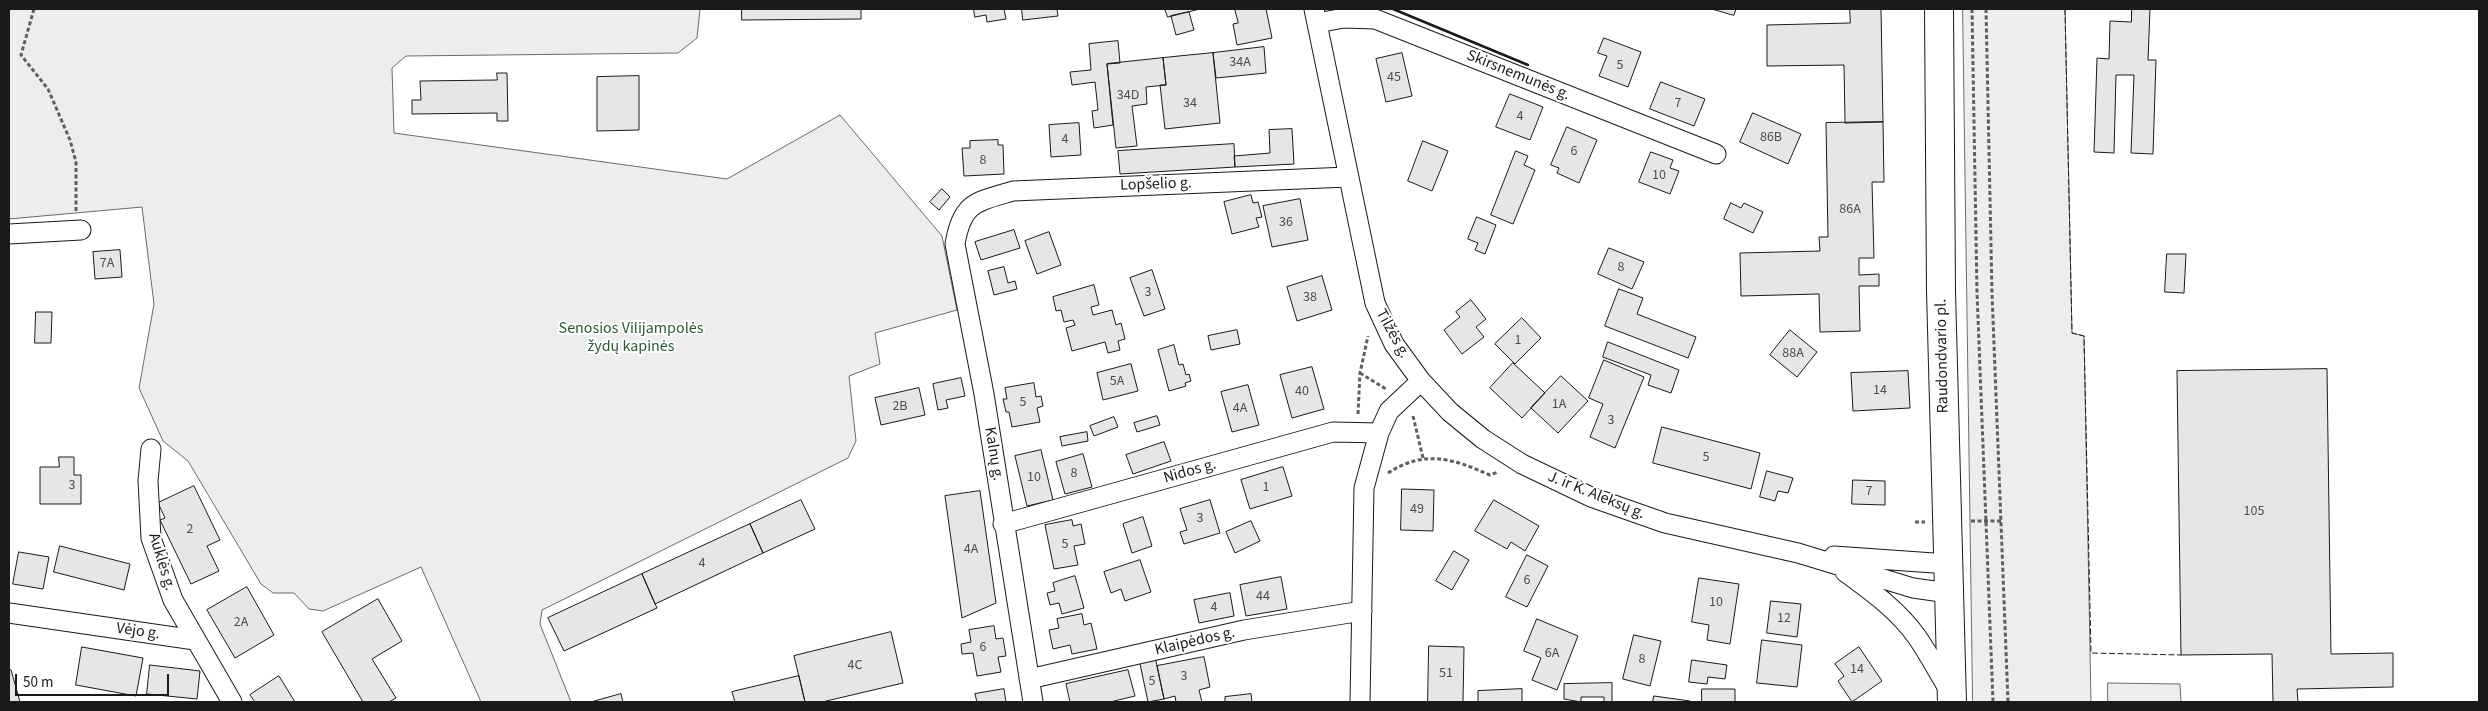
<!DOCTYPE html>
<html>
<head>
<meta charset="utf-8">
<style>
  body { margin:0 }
  #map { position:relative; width:2488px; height:711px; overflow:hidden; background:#fff; font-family:"Source Sans 3",sans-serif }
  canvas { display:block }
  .frame { position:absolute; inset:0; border:10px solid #1a1a1a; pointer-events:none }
  .scale { position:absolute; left:15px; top:674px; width:154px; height:22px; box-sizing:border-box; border:2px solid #1a1a1a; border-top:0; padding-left:6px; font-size:15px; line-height:18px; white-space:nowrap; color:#1a1a1a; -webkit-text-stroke:4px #fff; paint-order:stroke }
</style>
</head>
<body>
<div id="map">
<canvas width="2488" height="711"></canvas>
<div class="frame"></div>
<div class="scale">50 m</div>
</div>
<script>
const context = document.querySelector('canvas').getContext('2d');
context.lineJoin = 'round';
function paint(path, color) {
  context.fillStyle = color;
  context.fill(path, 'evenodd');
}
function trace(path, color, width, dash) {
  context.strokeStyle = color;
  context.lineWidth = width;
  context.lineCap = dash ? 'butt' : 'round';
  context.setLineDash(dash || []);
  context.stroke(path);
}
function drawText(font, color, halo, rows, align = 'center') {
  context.font = font + ' "Source Sans 3",sans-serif';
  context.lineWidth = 4;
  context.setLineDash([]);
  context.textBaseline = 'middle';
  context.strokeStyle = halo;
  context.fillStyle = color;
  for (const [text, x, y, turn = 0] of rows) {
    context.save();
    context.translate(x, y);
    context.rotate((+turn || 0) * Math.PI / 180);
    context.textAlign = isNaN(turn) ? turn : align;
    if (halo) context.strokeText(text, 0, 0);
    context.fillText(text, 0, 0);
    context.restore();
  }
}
const built = new Path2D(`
  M9 9H700L697 38 678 53 406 56 392 68 394 133 727 179 840 115 942 236 957 310 875 333 880 364 849 376 856 441 848 458 542 610 540 624 571 702H481L421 567 323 611 309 609 294 593H273L261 584 188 461 163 441 139 388 154 304 142 207 9 219Z
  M1963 9H2065L2072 333 2084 336 2091 702H1973Z
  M2108 683 2180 684 2181 702H2108Z`);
const building = new Path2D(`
  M742 9H861V19L742 20Z
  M974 9H1004L1006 19 987 22 986 15 975 17Z
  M1022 9H1057L1058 16 1023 20Z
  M1165 9H1200L1168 17Z
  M1235 9H1266L1272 38 1237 45 1233 24 1238 23Z
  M1712 9H1736L1734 15Z
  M1850 9H1881L1883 122 1845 123 1844 65 1767 66V25L1850 23Z
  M2132 9H2150L2148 60H2156L2153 154 2131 153 2134 75H2116L2114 153 2094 152 2097 58 2109 59 2110 21 2131 22Z
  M1189 12 1194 30 1176 35 1171 16Z
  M1604 38 1641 52 1628 87 1599 76 1607 56 1598 53Z
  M1118 41 1120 63 1107 64 1113 125 1094 128 1092 111 1098 110 1095 82 1072 85 1070 72 1091 70 1089 44Z
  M1264 47 1266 73 1216 78 1213 53Z
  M1213 53 1220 123 1165 129 1160 85H1166L1163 58Z
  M1402 53 1412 96 1386 102 1376 59Z
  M1163 58 1166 85 1146 87 1147 104 1132 106 1137 146 1116 148 1107 64Z
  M497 73H507L508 121H497V113L412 114V100H421L420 81 497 80Z
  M639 76V130L597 131V77Z
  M1661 82 1705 99 1694 126 1650 109Z
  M1510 94 1543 107 1530 140 1496 127Z
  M1753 113 1801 134 1788 164 1740 142Z
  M1883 122 1884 182H1872L1874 258H1859V275L1879 274V286H1859L1860 331 1820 332 1819 294 1741 296 1740 253 1820 251 1819 237H1828L1826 123Z
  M1079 123 1081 155 1051 157 1049 125Z
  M1567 127 1597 140 1579 183 1557 173 1559 168 1551 165Z
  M1292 129 1294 164 1235 167 1234 156 1270 153 1269 130Z
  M998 140V145H1003L1004 174 964 176 962 148H970V141Z
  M1423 141 1448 151 1432 191 1408 181Z
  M1234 144 1235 167 1120 174 1118 151Z
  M1516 151 1528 156 1524 165 1535 170 1513 224 1491 215Z
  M1651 152 1673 160 1670 168 1679 171 1670 194 1639 182Z
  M942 189 950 197 939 210 930 202Z
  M1251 195 1253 203 1258 202 1262 217 1256 218 1259 227 1232 234 1224 202Z
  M1300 199 1308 240 1272 247 1263 206Z
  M1731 203 1741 208 1744 203 1763 212 1753 233 1724 219Z
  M1477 217 1496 225 1485 254 1475 250 1478 243 1468 239Z
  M1014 230 1020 248 981 260 975 242Z
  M1049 232 1061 265 1037 274 1025 241Z
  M1609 248 1644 262 1632 289 1598 274Z
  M120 250 122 277 95 279 93 252Z
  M2167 254H2186L2184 293 2165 292Z
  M1004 267 1008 283 1015 281 1017 289 994 295 988 271Z
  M1152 270 1165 309 1144 316 1130 278Z
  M1322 276 1332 310 1297 321 1287 287Z
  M1094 285 1099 305 1091 307 1093 315 1112 310 1116 325 1121 323 1125 339 1118 341 1120 350 1108 353 1105 342 1072 351 1066 328 1075 325 1073 320 1064 322 1061 310 1056 311 1053 297Z
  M1619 289 1643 298 1637 314 1696 337 1688 358 1605 326Z
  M1471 300 1486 319 1476 327 1484 337 1462 354 1444 330 1460 317 1456 312Z
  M36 312H52L51 343H35Z
  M1522 318 1541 338 1515 364 1495 344Z
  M1237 330 1240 344 1211 350 1208 336Z
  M1790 330 1817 352 1797 377 1770 355Z
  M1608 342 1679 370 1671 393 1648 385 1651 375 1603 357Z
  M1174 345 1179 365 1183 364 1186 375 1189 374 1191 381 1185 383 1186 386 1169 391 1158 350Z
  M1604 360 1644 377 1615 448 1590 437 1603 404 1589 398Z
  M1513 363 1545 393 1522 418 1490 388Z
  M1131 364 1138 391 1103 400 1097 373Z
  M1312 367 1324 409 1292 418 1280 375Z
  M2327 369 2331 654 2393 653V687L2297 689 2298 702H2273L2272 654 2181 655 2177 371Z
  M1908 371 1910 408 1853 411 1851 373Z
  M1561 376 1588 401 1558 433 1531 408Z
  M961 378 965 396 946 400 948 408 938 410 933 384Z
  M1034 383 1036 397 1041 396 1043 406 1037 408 1040 422 1012 427 1009 412H1006L1003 399H1007L1005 388Z
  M1248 385 1259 425 1232 432 1221 392Z
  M919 388 925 415 881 425 875 398Z
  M1157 416 1160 425 1137 432 1134 423Z
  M1114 417 1118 427 1094 436 1090 426Z
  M1662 427 1760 453 1751 489 1653 463Z
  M1087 432 1088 441 1062 446 1060 437Z
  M1164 442 1171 461 1133 474 1126 455Z
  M1041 450 1053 500 1027 506 1015 456Z
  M1083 454 1092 487 1065 494 1056 462Z
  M59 457H74V475H81V504H40V467H59Z
  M1283 467 1292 496 1250 509 1241 480Z
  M1767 471 1793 478 1788 493 1778 491 1775 501 1760 497Z
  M1853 480 1885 481V505L1852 504Z
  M194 486 220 540 207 546 219 571 191 584 160 520 165 518 158 503Z
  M1402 489 1434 490 1433 531 1401 530Z
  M980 491 996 603 962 618 945 496Z
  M801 500 815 529 763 553 750 524Z
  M1210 500 1220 533 1184 544 1180 532 1187 530 1180 509Z
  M1494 500 1539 526 1525 551 1511 542 1507 549 1475 531Z
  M1143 517 1152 546 1132 553 1123 524Z
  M1072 520 1073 526 1081 524 1085 544 1074 546 1078 565 1054 569 1045 525Z
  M1251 521 1260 541 1235 553 1226 532Z
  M750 524 763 553 655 604 642 574Z
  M60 546 130 564 124 590 54 572Z
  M1454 551 1469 560 1452 590 1436 581Z
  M19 552 49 557 43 589 13 584Z
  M1527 555 1548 566 1527 607 1506 597Z
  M1140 560 1151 592 1125 601 1121 589 1111 593 1104 572Z
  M642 574 657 608 564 651 548 618Z
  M1075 576 1084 608 1062 614 1059 603 1050 605 1047 593 1055 591 1053 583Z
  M1281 577 1287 609 1246 616 1240 585Z
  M1699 578 1739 584 1730 644 1707 640 1709 625 1692 622Z
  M247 587 274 635 235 658 207 610Z
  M1230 593 1234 616 1199 623 1194 600Z
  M378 599 402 641 372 659 396 698 389 702H363L322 632Z
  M1771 601 1801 604 1797 637 1767 633Z
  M1082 614 1084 625 1091 623 1097 649 1072 654 1070 645 1053 649 1049 630 1059 628 1057 619Z
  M1537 619 1578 636 1557 690 1532 680 1541 658 1524 651Z
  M994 626 996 639 1003 638 1006 656 998 657 1001 672 977 676 973 653 962 654 961 644 971 642 969 630Z
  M891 632 903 683 822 702H805L794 656Z
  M1634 635 1661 641 1650 686 1623 679Z
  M1762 640 1802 645 1797 687 1757 683Z
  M1429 646 1464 647 1463 702H1428Z
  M82 647 143 658 136 696 76 685Z
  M1859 647 1882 681 1852 702 1838 681 1844 676 1835 664Z
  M1155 656 1164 699 1148 702 1139 659Z
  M1204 657 1210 687 1199 690 1202 702H1176L1175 696 1164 699 1157 666Z
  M1692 660 1727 665 1725 679 1708 677 1707 684 1689 682Z
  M150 665 200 671 197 699 147 694Z
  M11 670 20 702H9V671Z
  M1128 670 1135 696 1110 702H1070L1066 684Z
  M279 676 295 702H255L250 695Z
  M799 676 805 702H735L732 692Z
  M1612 683V702H1604V697H1581V702L1564 699V684Z
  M1004 689 1006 702H977L975 694Z
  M1522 689V702H1478V691Z
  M1702 689H1735V702H1702Z
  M621 694 623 702H591Z
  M1251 694 1252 702H1225V697Z
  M1654 696 1690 701 1689 702H1653Z`);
const path = new Path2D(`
  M34 9 21 55 48 89 70 140 76 162V213
  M1972 9 1977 292 1993 702
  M1986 9 1992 293 2008 702
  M1360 373 1386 389
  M1358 414 1360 373 1368 336
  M1413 416 1423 458
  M1388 473C1425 449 1453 459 1490 475L1498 472
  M1971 521H2001
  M1915 522H1925`);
const minor = new Path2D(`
  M1314 9 1375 303 1394 344 1421 381 1450 412 1483 439 1522 464 1591 497 1665 523 1798 553 1913 588 1949 593
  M1317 23 1344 18 1375 19 1716 154
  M9 234 81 230
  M151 449 148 481 151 538 173 600 232 702
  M1003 524 1333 432 1379 433
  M1834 556 1948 564
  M1845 572C1871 591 1898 610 1917 637 1929 654 1939 674 1951 693
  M9 613 195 640
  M1029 679 1244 630 1362 611
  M1033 702 984 394 955 244C962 202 976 202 1013 191L1348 177
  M1360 702 1364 488 1379 433 1389 411 1421 381`);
const primary = new Path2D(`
  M1939 9 1941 291 1952 702`);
const fence = new Path2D(`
  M2065 9 2072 333 2084 336 2091 653 2181 655`);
const wall = new Path2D(`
  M1393 9 1528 65`);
const numberNames = [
  ["34A",1240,63],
  ["5",1620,66],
  ["45",1394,78],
  ["34D",1128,96],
  ["34",1190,104],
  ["7",1678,104],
  ["4",1520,117],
  ["86B",1771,138],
  ["4",1065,140],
  ["6",1574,152],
  ["8",983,161],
  ["10",1659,176],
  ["86A",1850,210],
  ["36",1286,223],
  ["7A",107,264],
  ["8",1621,268],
  ["3",1148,293],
  ["38",1310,298],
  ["1",1518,341],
  ["88A",1793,354],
  ["5A",1117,382],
  ["14",1880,391],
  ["40",1302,392],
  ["5",1023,403],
  ["1A",1559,405],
  ["2B",900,407],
  ["4A",1240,409],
  ["3",1611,421],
  ["5",1706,458],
  ["8",1074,474],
  ["10",1034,478],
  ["3",72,486],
  ["1",1266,488],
  ["7",1869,492],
  ["49",1417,510],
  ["105",2254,512],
  ["3",1200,519],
  ["2",190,530],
  ["5",1065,545],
  ["4A",971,550],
  ["4",702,564],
  ["6",1527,581],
  ["44",1263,597],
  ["10",1716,603],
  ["4",1214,608],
  ["12",1784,619],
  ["2A",241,623],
  ["6",983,648],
  ["6A",1552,654],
  ["8",1642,660],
  ["4C",855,666],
  ["14",1857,670],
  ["51",1446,674],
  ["3",1184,677],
  ["5",1152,682]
];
const streetNames = [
  ["Skirsnemunės g.",1518,76,22],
  ["Lopšelio g.",1156,185,-2],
  ["Tilžės g.",1392,334,61],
  ["Raudondvario pl.",1943,356,-91],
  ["Kalnų g.",993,454,81],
  ["Nidos g.",1190,472,-16],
  ["J. ir K. Aleksų g.",1596,496,22],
  ["Auklės g.",161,562,73],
  ["Vėjo g.",138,632,8],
  ["Klaipėdos g.",1195,642,-13]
];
const parkNames = [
  ["Senosios Vilijampolės",631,329],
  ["žydų kapinės",631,347]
];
paint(built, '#ededed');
trace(built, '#6a6a6a', 1);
paint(building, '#e6e6e6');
trace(building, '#1a1a1a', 1);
trace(minor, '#1a1a1a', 21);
trace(primary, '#1a1a1a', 30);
trace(path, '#5f5f5f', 3, [4, 2.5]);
trace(minor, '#fff', 19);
trace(primary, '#fff', 28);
trace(fence, '#1a1a1a', 1, [6, 2.5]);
trace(wall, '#1a1a1a', 2.5);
drawText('14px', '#4d4d4d', null, numberNames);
drawText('16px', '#1a1a1a', '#fff', streetNames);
drawText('16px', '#2b5a34', '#fff', parkNames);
</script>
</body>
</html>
